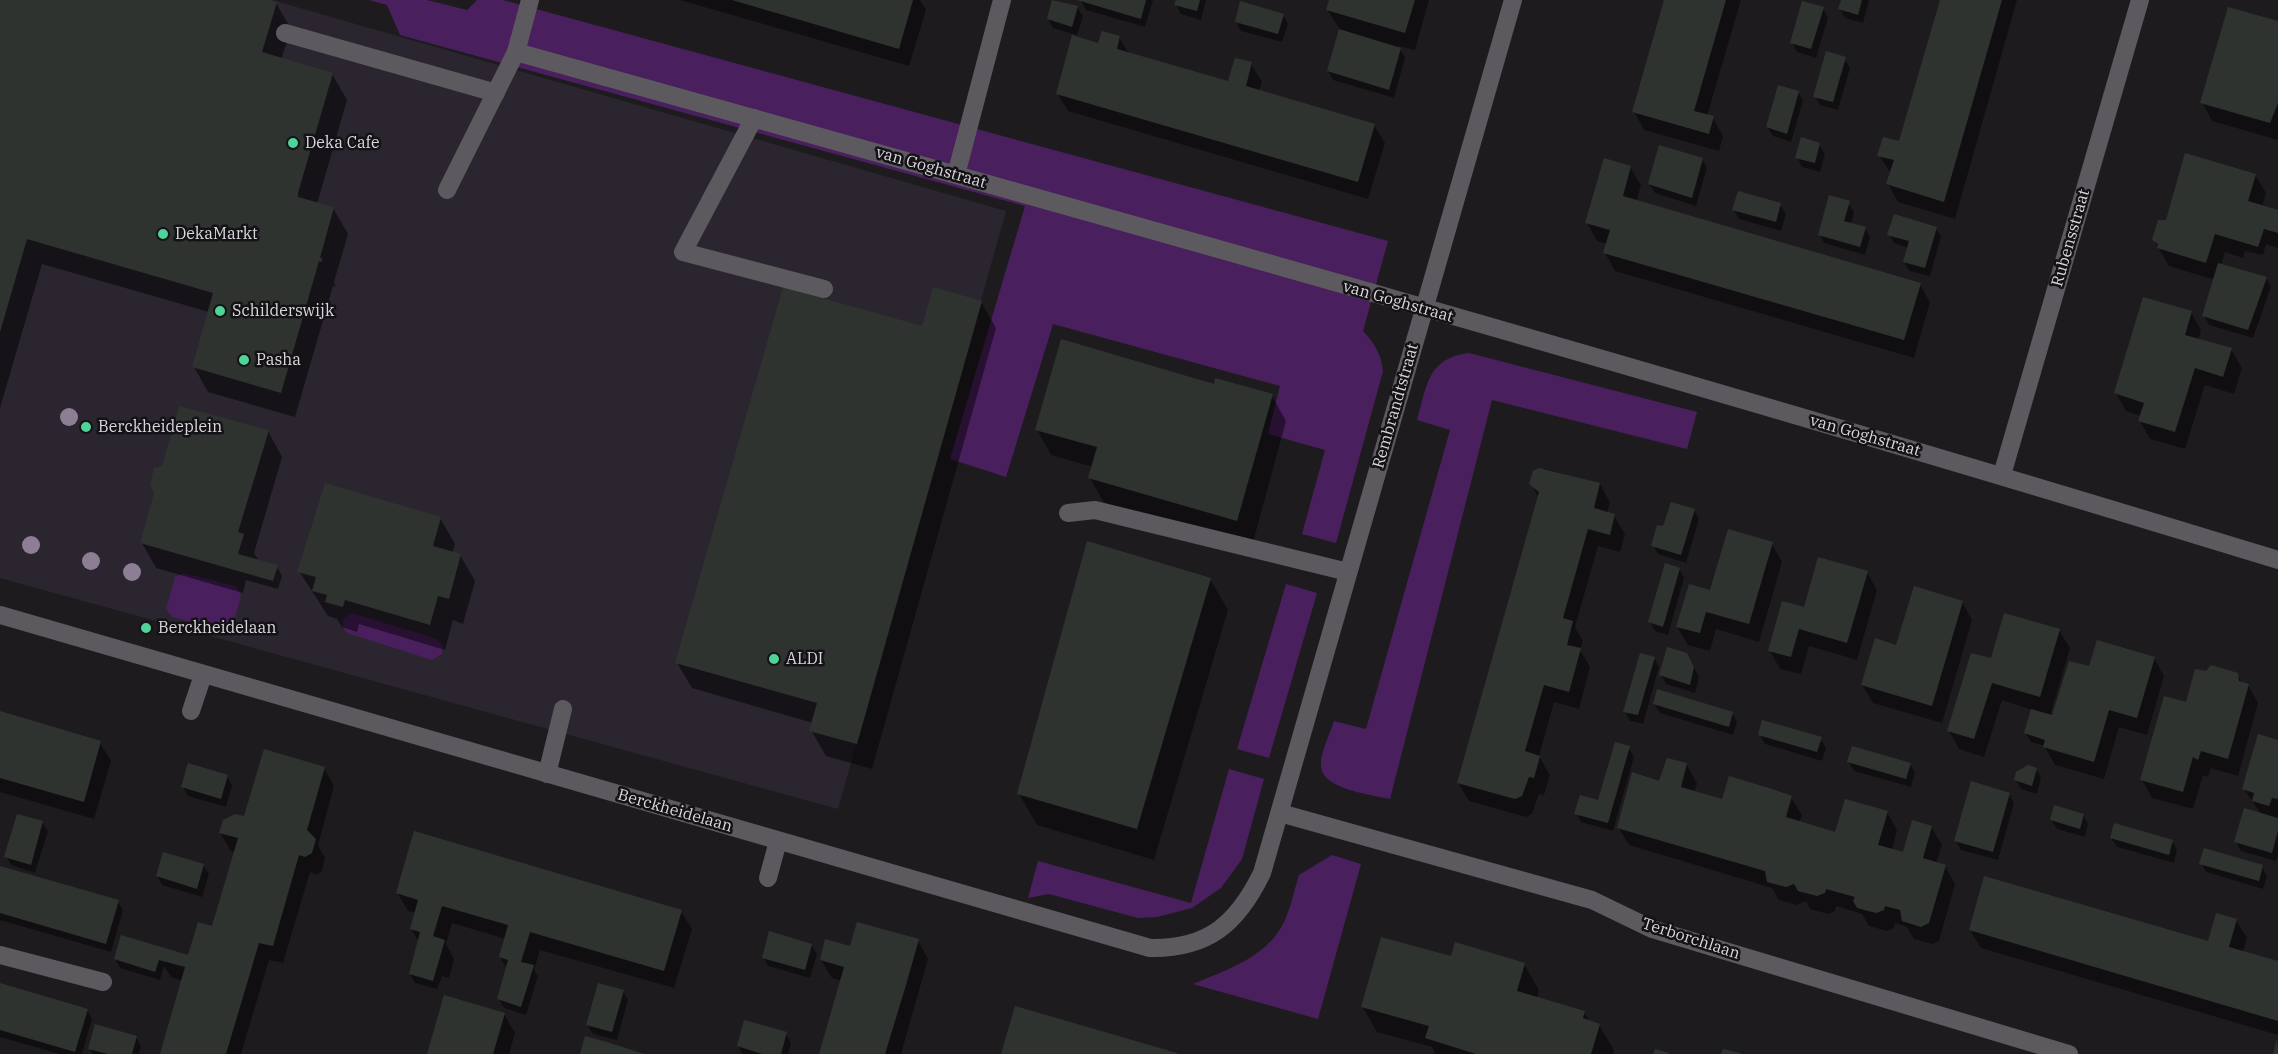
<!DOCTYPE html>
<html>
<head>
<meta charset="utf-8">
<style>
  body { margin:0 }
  canvas { display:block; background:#1e1b1f }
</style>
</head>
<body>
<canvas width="2278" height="1054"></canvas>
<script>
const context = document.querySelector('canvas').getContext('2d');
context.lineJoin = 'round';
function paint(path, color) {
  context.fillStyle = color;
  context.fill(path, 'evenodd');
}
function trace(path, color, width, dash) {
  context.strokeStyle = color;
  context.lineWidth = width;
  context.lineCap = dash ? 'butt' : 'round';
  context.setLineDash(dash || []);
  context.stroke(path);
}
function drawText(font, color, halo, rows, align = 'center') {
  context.font = font + ' "IBM Plex Serif",serif';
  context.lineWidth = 5;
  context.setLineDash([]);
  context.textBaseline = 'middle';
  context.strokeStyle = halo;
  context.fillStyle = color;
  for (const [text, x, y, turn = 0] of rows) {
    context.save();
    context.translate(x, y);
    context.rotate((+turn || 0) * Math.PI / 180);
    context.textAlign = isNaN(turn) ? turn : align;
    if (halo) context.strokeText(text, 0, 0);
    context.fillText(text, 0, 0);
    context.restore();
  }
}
const built = new Path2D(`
  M0 0H272L1006 211 838 809 0 578Z`);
const green = new Path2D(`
  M369 0H427L467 10 477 0H503L1388 241 1363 331C1375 344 1381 354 1383 371L1336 543 1302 534 1325 450 1268 434 1280 386 1053 324 1006 477 950 459 1025 206 400 35 387 5Z
  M1469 353 1697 412 1687 449 1492 400 1390 799C1373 795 1321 789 1321 766 1320 753 1330 734 1334 721L1366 729 1450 430 1417 420C1427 386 1427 358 1469 353Z
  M184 573 235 586 241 595 233 626 225 631 172 617 166 609 175 577Z
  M1286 584 1317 593 1269 758 1237 749Z
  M352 613 437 639 443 647 442 654 432 660 347 633 343 627V619Z
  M1229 769 1264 779 1242 859 1221 888 1192 908 1157 917 1138 918 1049 894 1028 898 1038 861 1191 903Z
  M1332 855 1361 864 1318 1019 1193 984C1229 969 1273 955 1287 915 1292 902 1295 888 1299 875Z`);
const shadow = new Path2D(`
  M0 0H264L276 3 291 29 281 60 332 74 347 100 317 204 333 208 348 234 334 282 336 287 333 286 295 417 208 392 194 367 209 312 42 264 0 408Z
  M680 0H920L926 10 909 66Z
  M1053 0 1077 7 1083 16 1077 35 1053 28 1048 19Z
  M1153 0 1145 27 1086 10 1081 1Z
  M1177 0H1206L1201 20 1181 14 1176 5Z
  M1330 0H1429L1415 50 1398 46 1405 58 1394 98 1333 80 1328 71 1340 29 1327 10Z
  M1666 0H1741L1707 116 1713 118 1723 136 1719 151 1644 130 1634 112Z
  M1842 0H1869L1863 23 1845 18 1840 9Z
  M1941 0H2017L1955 219 1898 202 1888 184 1891 174 1879 155 1900 143Z
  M1823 9 1828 18 1816 58 1797 52 1792 43Z
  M1283 15 1288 24 1282 42 1241 31 1236 22Z
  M2278 23V140L2212 121 2202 102Z
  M1119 37 1129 54 1229 82 1251 64 1262 82 1259 91 1374 125 1385 143 1368 199 1068 111 1057 93 1099 45Z
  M1845 59 1850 68 1838 110 1820 105 1815 97Z
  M1798 92 1803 101 1791 142 1773 136 1767 127Z
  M1819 145 1825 154 1820 172 1802 167 1797 158Z
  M1702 159 1707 168 1696 206 1655 193 1649 184Z
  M1630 167 1641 185 1636 202 1920 284 1930 302 1914 358 1615 271 1605 253 1608 244 1597 241 1587 223Z
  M2255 175 2266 193 2262 207 2278 212V248L2266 244 2263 255 2245 251 2243 258 2225 252 2221 265 2266 278 2271 287 2253 338 2209 325 2204 316 2215 280 2169 266 2154 240 2167 221Z
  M1849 203 1854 212 1851 224 1865 228 1870 237 1865 255 1824 243 1819 234Z
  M1780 205 1786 214 1781 231 1739 219 1734 210Z
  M1936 228 1941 237 1930 276 1909 271 1904 262 1908 248 1894 243 1889 234Z
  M981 302 996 328 872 769 826 756 811 730 813 723 692 688 677 663 923 328Z
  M2191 312 2201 330 2198 340 2231 349 2242 368 2234 394 2205 385 2185 449 2150 439 2140 421 2141 416 2126 411 2116 393Z
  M1215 385 1272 396 1286 421 1252 546 1104 503 1090 478 1093 467 1051 455 1037 430Z
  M268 431 282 457 254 553 259 561 277 567 282 576 278 589 246 580 243 593 156 568 142 543Z
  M1546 469 1600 484 1610 502 1607 513 1614 516 1625 534 1620 552 1598 546 1575 627 1583 641 1580 650 1590 667 1579 709 1554 702 1539 756 1550 775 1544 795 1539 794 1532 814 1526 817 1469 801 1458 783 1539 498 1531 484 1534 472Z
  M1694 510 1699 519 1686 563 1658 554 1653 545 1664 528Z
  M440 518 455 544 452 553 460 555 475 581 463 624 453 620 445 650 359 624 357 632 342 627 337 619 328 616 299 571Z
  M1772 544 1782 562 1759 642 1716 629 1710 651 1688 645 1677 627 1711 592Z
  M1679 569 1684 578 1668 635 1655 631 1650 622Z
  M1867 572 1877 590 1857 660 1809 646 1801 674 1780 669 1770 651 1805 609Z
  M1210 579 1228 610 1154 860 1037 825 1019 794Z
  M1962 602 1972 620 1942 723 1873 703 1862 685 1897 647Z
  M2059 630 2070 648 2050 716 2090 668 2154 658 2164 676 2147 735 2119 727 2104 779 2055 765 2044 746 2031 742 2026 733 2032 710 2002 700 1984 757 1959 749 1949 731 1992 660Z
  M1654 658 1659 667 1643 724 1630 721 1625 712Z
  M1692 663 1699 677 1695 693 1666 684 1661 675Z
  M2237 674 2243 684 2248 685 2258 703 2238 776 2211 768 2208 777 2203 775 2193 809 2152 798 2142 780 2187 704Z
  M1654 704 1732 713 1737 722 1733 735 1660 713Z
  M0 713 100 743 111 761 94 819 0 792Z
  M1760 735 1821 739 1826 748 1822 761 1765 744Z
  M2278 741V856L2276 861 2241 851 2236 842 2261 814 2244 789Z
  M1629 748 1634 757 1613 831 1581 822 1576 813 1599 801Z
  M1849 762 1910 764 1915 773 1911 787 1854 771Z
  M1686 764 1697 783 1694 793 1723 801 1791 797 1802 815 1799 823 1836 834 1887 812 1897 830 1892 850 1904 854 1931 827 1942 845 1936 863 1945 866 1955 884 1939 941 1932 944 1914 939 1907 927 1895 923 1894 928 1887 931 1869 926 1862 914 1836 906 1835 911 1828 914 1810 909 1806 901 1797 905 1779 900 1772 888 1629 845 1618 827 1660 782Z
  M324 768 334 786 318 845 325 858 322 871 316 875 310 872 283 963 269 960 241 1054H161L183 981 171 977 164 966 160 980 120 968 115 959 189 957 213 928 235 852 231 851 220 833Z
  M2036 769 2041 778 2037 794 2021 789 2016 780Z
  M227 776 232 785 226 807 188 796 183 787Z
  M2009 794 2014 803 1998 860 1961 850 1956 841Z
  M2083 815 2088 824 2085 837 2057 829 2051 820Z
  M42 822 48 831 35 873 11 865 6 856Z
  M2111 838 2172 841 2177 850 2174 863 2117 847Z
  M2201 863 2262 867 2267 876 2263 889 2206 872Z
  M203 865 209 874 202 897 162 885 157 876Z
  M0 868 118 902 123 910 111 952 0 920Z
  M397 892 681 911 692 929 674 988 540 950 534 970 538 976 526 1015 504 1008 499 999 507 969 500 957 506 939 452 923 446 944 454 959 449 978 442 976 437 989 415 983 410 974 419 942 411 929 416 913 408 911Z
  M2236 920 2247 938 2243 952 2278 963V1035L1981 948 1970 930 2209 943Z
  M918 941 928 959 901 1054H821L842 981 832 978 821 960 851 948Z
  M811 945 817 954 810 978 768 966 763 957Z
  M1524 964 1539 990 1537 998 1584 1012 1590 1022 1599 1025 1614 1050 1613 1054H1435L1432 1047 1377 1032 1362 1006Z
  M0 984 87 1010 92 1019 82 1054H60L0 1037Z
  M623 991 628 1000 617 1040 593 1034 587 1025Z
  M504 1014 515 1033 509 1054H429Z
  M786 1034 791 1043 788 1054H743L738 1046Z
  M136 1037 141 1046 139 1054H93L89 1048Z`);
const building = new Path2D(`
  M0 0H269L277 2 262 52 333 73 298 193V197L334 207 320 258H322V262L319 261 281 393 192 367 213 293 27 239 0 332Z
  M732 0H913L899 49Z
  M1052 0 1078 6 1072 27 1047 19Z
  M1077 0H1146L1141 19Z
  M1176 0H1200L1197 11 1174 5Z
  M1329 0H1415L1405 33 1326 10Z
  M1664 0H1726L1694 111 1714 116 1709 134 1632 112Z
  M1841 0H1862L1858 15 1838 9Z
  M1940 0H2002L1944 202 1886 184 1894 160 1877 156 1883 137 1899 141Z
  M1240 1 1284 14 1278 34 1235 22Z
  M1802 1 1824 7 1811 49 1790 43Z
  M2228 7 2278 21V103L2270 123 2200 103Z
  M1339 29 1401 48 1389 90 1327 71Z
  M1102 31 1120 36 1117 49 1228 81 1235 58 1252 62 1246 86 1375 124 1358 182 1056 94 1072 35 1098 43Z
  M1826 51 1846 57 1833 102 1813 97Z
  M1778 85 1799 91 1787 134 1766 127Z
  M1801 137 1820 143 1815 163 1795 158Z
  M1659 145 1703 158 1692 198 1648 184Z
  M2185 153 2256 174 2248 201 2278 210V233L2264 229 2258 247 2215 234 2206 263 2157 248 2158 244 2152 240 2158 220H2166Z
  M1604 158 1631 166 1623 196 1921 283 1904 340 1603 253 1610 230 1585 223Z
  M1738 191 1781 203 1776 222 1732 210Z
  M1829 195 1850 201 1844 221 1866 227 1860 247 1818 235Z
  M1894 214 1937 227 1925 268 1903 262 1909 241 1887 235Z
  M2218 263 2267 277 2248 330 2202 316Z
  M783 287 922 326 933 287 982 301 857 744 809 731 817 703 675 663Z
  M2143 297 2192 311 2185 335 2232 348 2223 377 2195 368 2175 432 2138 421 2144 403 2114 393Z
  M1061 339 1214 384 1215 378 1273 394 1237 521 1088 478 1097 447 1035 430Z
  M179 406 269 430 238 532 244 534 238 554 278 565 273 581 140 543 154 493 150 484 154 468 162 466Z
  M1539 468 1600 483 1594 508 1615 514 1610 535 1588 529 1563 618 1573 621 1567 645 1581 648 1569 692 1544 685 1525 751 1540 756 1534 778 1529 777 1522 796 1515 799 1457 783 1539 492 1529 484 1533 471Z
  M325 483 441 517 433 546 461 554 449 599 438 596 430 625 345 600 343 607 325 602 327 595 312 591 316 577 297 572Z
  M1671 502 1695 509 1681 555 1651 546 1657 525 1663 526Z
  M1728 529 1773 542 1749 624 1706 612 1700 633 1676 627 1689 584 1710 590Z
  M1087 541 1211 578 1137 829 1017 794Z
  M1818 557 1868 571 1847 643 1799 629 1791 657 1768 651 1782 601 1804 607Z
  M1665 563 1680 568 1663 627 1648 622Z
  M1914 586 1963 601 1932 706 1861 685 1875 638 1896 645Z
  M2004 613 2060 629 2040 697 1992 683 1974 739 1947 731 1971 653 1991 658Z
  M2097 640 2155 657 2137 718 2109 710 2094 762 2043 747 2045 740 2024 733 2031 709 2052 715 2069 661 2089 666Z
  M1667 647 1687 653 1694 667 1690 685 1659 675Z
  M1640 653 1655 657 1638 715 1623 712Z
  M2211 665 2238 673 2239 681 2249 684 2228 759 2201 751 2198 760 2193 757 2183 792 2140 780 2164 696 2186 702 2195 669 2206 671Z
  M1657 689 1733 712 1729 727 1653 704Z
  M0 711 101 741 84 802 0 778Z
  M1762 720 1822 737 1817 752 1758 735Z
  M2258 734 2278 740V799L2272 798 2269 806 2252 801 2254 793 2242 789Z
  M1615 742 1630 746 1608 823 1574 814 1580 795 1598 800Z
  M1852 746 1911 763 1906 779 1847 762Z
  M264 749 325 767 307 830 316 839 312 853 305 857 299 855 273 946 259 943 226 1054H160L185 967 159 960 155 972 114 959 121 935 188 955 198 922 212 926 238 838 219 833 223 820 235 814 244 816Z
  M1667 758 1687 763 1681 787 1722 799 1729 776 1772 789 1792 796 1786 817 1835 832 1845 799 1888 811 1878 845 1900 851 1903 852 1912 820 1932 826 1923 858 1946 865 1929 923 1921 927 1902 921 1900 910 1885 906 1884 910 1876 913 1857 908 1853 901 1855 897 1826 889 1825 893 1817 896 1798 891 1794 884 1786 887 1767 882 1765 871 1617 828 1632 772 1659 781Z
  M188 763 228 775 221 799 181 787Z
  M2028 765 2037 768 2032 786 2014 780 2016 772Z
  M1971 781 2010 793 1993 852 1954 841Z
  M2054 805 2084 814 2080 829 2050 820Z
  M2244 808 2278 818V831L2272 853 2234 842Z
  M17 814 43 821 31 865 4 857Z
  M2114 823 2173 840 2169 855 2110 838Z
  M414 831 682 910 664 971 530 932 521 962 534 965 521 1007 497 999 508 960 499 957 508 925 442 906 433 936 445 940 433 981 409 974 420 932 410 929 418 900 396 893Z
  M2204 848 2263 865 2259 881 2199 864Z
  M163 852 204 864 197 889 156 876Z
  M0 866 119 900 106 944 0 913Z
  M1984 876 2208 941 2216 913 2237 919 2229 947 2278 961V1021L1969 930Z
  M857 922 919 939 906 985 885 1054H819L844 967 820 960 825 939 850 946Z
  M769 931 812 944 805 970 762 958Z
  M1381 937 1451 956 1455 942 1525 963 1517 991 1585 1011 1583 1018 1600 1024 1591 1054H1476L1425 1038 1429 1026 1361 1007Z
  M0 983 88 1009 75 1052 0 1030Z
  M598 983 624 990 612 1032 586 1025Z
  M444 995 505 1013 493 1054H427Z
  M1015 1006 1177 1053V1054H1001Z
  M744 1020 787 1032 781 1054H762L737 1046Z
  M95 1024 137 1036 132 1054H108L88 1049Z
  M585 1036 607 1042 644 1054H580Z
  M2277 1039 2278 1054H2273Z
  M1655 1049 1669 1053V1054H1653Z
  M1723 1049 1740 1053V1054H1721Z`);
const lane = new Path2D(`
  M285 33 496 93
  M754 118 683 252 824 289
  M447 190 516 52
  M1068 513 1095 510 1348 572
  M191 711 203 675
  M547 774 563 709
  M768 878 778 841
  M0 955 103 982`);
const street = new Path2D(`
  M530 0 516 52C1105 216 1694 381 2278 560
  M956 175 1002 0
  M2002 475 2140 0
  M0 615 1150 948C1208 949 1237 924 1262 873L1513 0
  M1280 813 1592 900 1652 929 2069 1054`);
const trees = [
  [69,417],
  [31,545],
  [91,561],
  [132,572]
];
const markers = [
  [293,143,6,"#50d398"],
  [163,234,6,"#50d398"],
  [220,311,6,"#50d398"],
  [244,360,6,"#50d398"],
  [86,427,6,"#50d398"],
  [146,628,6,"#50d398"],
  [774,659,6,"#50d398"]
];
const poiNames = [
  ["Deka Cafe",305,143],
  ["DekaMarkt",175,234],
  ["Schilderswijk",232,311],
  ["Pasha",256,360],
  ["Berckheideplein",98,427],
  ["Berckheidelaan",158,628],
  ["ALDI",786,659]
];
const streetNames = [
  ["van Goghstraat",931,168,16],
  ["Rubensstraat",2071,238,-74],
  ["van Goghstraat",1398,302,16],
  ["Rembrandtstraat",1396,406,-74],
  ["van Goghstraat",1865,436,16],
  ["Berckheidelaan",675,811,16],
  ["Terborchlaan",1691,939,18]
];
paint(built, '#2a252e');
paint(green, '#4a1f5e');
paint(shadow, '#0007');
paint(building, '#2e3330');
trace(lane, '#5d5a5f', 18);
trace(street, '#5d5a5f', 18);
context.fillStyle = '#8d7d95';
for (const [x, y] of trees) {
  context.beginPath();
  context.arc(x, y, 9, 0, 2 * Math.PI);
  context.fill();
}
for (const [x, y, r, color] of markers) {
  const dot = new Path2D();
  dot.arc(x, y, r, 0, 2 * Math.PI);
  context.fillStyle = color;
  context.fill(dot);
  trace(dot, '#141216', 2);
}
drawText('16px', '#d9d7da', '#141216', poiNames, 'left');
drawText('16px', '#d9d7da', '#141216', streetNames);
</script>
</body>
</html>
